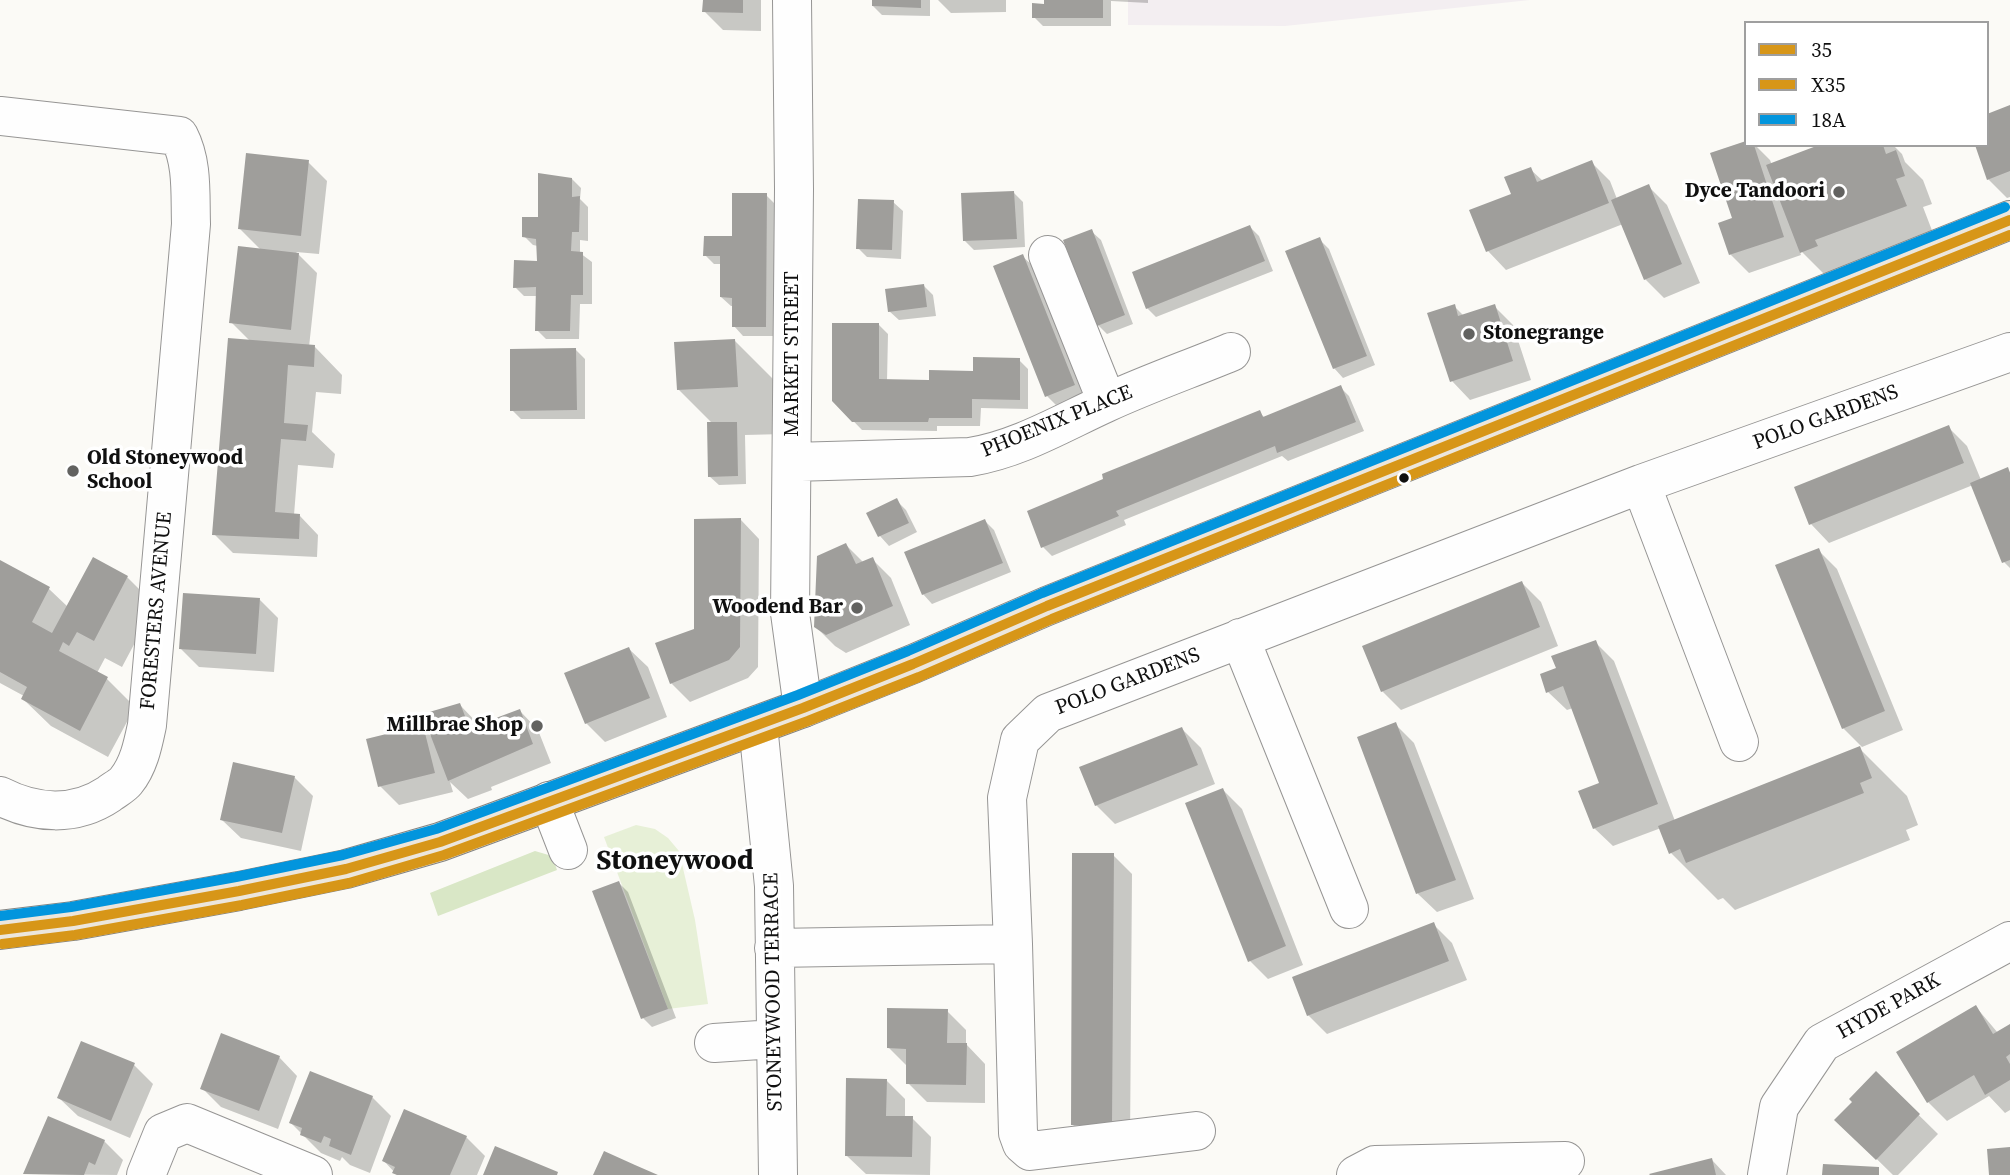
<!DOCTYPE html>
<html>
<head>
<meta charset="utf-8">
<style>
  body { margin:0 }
  #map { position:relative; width:2010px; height:1175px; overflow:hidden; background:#fbfaf6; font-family:"Source Serif 4",serif }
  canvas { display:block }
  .legend { position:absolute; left:1744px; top:21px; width:245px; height:126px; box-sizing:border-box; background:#fff; border:2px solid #9f9f9f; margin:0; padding:9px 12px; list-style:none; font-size:21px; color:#101010 }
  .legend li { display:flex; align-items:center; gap:14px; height:35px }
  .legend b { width:35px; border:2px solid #9f9f9f }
</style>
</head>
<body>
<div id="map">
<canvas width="2010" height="1175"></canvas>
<ul class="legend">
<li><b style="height:9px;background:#d79618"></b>35</li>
<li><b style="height:9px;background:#d79618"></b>X35</li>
<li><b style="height:9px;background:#0295dd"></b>18A</li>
</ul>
</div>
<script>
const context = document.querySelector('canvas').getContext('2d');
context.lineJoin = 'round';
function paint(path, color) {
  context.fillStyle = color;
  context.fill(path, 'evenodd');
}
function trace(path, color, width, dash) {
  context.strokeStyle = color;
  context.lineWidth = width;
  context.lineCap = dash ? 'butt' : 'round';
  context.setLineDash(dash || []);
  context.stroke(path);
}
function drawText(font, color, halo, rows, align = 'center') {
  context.font = font + ' "Source Serif 4",serif';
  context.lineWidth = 7;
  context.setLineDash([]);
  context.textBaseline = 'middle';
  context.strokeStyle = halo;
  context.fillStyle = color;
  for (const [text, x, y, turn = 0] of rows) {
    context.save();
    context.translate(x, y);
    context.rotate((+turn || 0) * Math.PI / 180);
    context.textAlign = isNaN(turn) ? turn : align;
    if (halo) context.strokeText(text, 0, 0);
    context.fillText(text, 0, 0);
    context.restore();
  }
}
const industrial = new Path2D(`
  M1128 0H1530L1285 26 1128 25Z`);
const green = new Path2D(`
  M636 825 655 829 668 838 679 851 695 920 708 1004 668 1009 604 837Z`);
const forest = new Path2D(`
  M535 851 552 856 557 870 438 916 430 893Z`);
const shadow = new Path2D(`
  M704 0H761V31L723 30 704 11Z
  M873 0H930V16L882 15 873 6Z
  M938 0H1006V12L951 13Z
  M1046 0H1148V3L1111 1V26H1043L1034 17 1046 5Z
  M2010 107V197L2007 198 1988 179 1987 145Z
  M1746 145H1755L1770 160 1772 165 1824 145H1893L1902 154 1905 162 1923 180 1932 204 1923 207 1933 233 1829 279 1799 249 1801 255 1749 273 1730 254Z
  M308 162 327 181 319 254 296 252 317 273 309 347H315L342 375 341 394 316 392 312 432 335 454 333 468 298 465 294 515 300 516 318 535 317 557 233 553 214 534 251 342 231 322 262 251 240 229Z
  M1591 162 1610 181 1617 199 1648 186 1667 205 1700 283 1664 298 1645 279 1623 224 1506 270 1488 251 1513 195 1530 169 1543 181Z
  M572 179 581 188 580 199 588 207V241L580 240V253L592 262V304H580L579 339H546L537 330 538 296H524L515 287 539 263 538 246 533 245 524 236Z
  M1014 193 1023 202 1025 247 974 250 964 240Z
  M766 195 775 204 774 336H743L734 326V306H731L721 297 722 264H714L705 255 733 238Z
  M893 202 903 211 901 259 867 257 858 248Z
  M1250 227 1259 236 1273 271 1156 317 1147 308Z
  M1091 231 1101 240 1133 324 1107 334 1098 325Z
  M1320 240 1329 249 1375 365 1343 378 1334 368Z
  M1022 256 1032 265 1083 395 1056 405 1047 396Z
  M924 286 933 295 936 316 899 320 889 311Z
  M1454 306 1464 316 1494 306 1513 325 1531 380 1470 400 1452 381Z
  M879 325 888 334 887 381 931 382 1019 360 1028 369V409L981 408 980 426H937V431L862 430 833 400Z
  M735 341 782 388 784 434 745 435 746 484 719 485 709 476 713 424 678 389Z
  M576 350 585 359V419H521L512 410Z
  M1340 387 1349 396 1364 431 1288 461 1282 456 1124 520 1126 525 1052 556 1043 547 1259 412 1265 418Z
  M1948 427 1967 446 1981 480 2007 470 2010 472V568L2004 562 1973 485 1829 543 1811 524Z
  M897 501 906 510 917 532 889 546 880 536 869 514Z
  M741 520 759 539 758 667 748 678 690 702 671 683 696 630Z
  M985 521 994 530 1011 572 932 604 923 594Z
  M846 545 864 563 872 559 891 578 910 625 846 653 835 646 815 626Z
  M1818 550 1837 569 1903 730 1862 747 1843 728Z
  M94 559 127 577 155 605 122 667 105 658 97 673 107 679 135 707 108 757 51 726 23 699 24 696 0 683V562L49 589 68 607Z
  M1522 583 1541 602 1558 646 1401 710 1382 691Z
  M259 599 278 618 274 672 199 667 180 648Z
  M1595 642 1614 661 1675 821 1859 748 1907 796 1918 825 1906 830 1910 840 1735 910 1723 898 1718 900 1671 853 1661 828 1613 846 1594 828 1602 784 1573 708 1567 710 1548 692 1558 669Z
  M629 649 648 667 667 717 605 742 586 723Z
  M460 705 480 726 520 711 538 730 551 763 491 787 492 790 468 799 450 782 453 792 399 805 380 786 423 727 431 736Z
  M1395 724 1414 743 1474 899 1437 912 1418 894 1359 738Z
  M1182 729 1201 748 1215 784 1115 824 1096 805Z
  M294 777 313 796 301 851 241 838 222 820Z
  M1223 790 1242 809 1303 965 1268 979 1250 961Z
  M1113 855 1132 874 1130 1144 1091 1143 1072 1124Z
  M619 883 628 892 676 1018 652 1027 643 1018Z
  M1433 924 1452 943 1467 980 1327 1034 1308 1015Z
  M1976 1007 1998 1033 2010 1026V1110L2005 1113 1989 1096 1947 1121 1928 1102Z
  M947 1011 966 1030V1044L985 1064V1103L927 1102 908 1083V1067L889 1048Z
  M279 1057 297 1076 278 1129 221 1107 202 1088Z
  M134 1065 153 1084 130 1138 78 1116 59 1098Z
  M1876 1073 1938 1134 1898 1175H1893L1837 1120 1855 1102Z
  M886 1080 905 1099V1118H912L931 1137 930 1175 866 1174 847 1156Z
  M372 1097 391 1116 370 1173 350 1165 342 1157 340 1161 321 1153 291 1123Z
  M466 1137 485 1156 477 1175H397L384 1161Z
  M104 1141 123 1160 117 1175 25 1174Z
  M1712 1160 1726 1175H1654Z`);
const building = new Path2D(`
  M703 0H743V13L702 12Z
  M872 0H921V8L872 6Z
  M1044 0H1103V18H1032V3L1044 4Z
  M2010 105V171L1987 180 1975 145H1987V114Z
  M1746 141V145H1754L1784 237 1729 255 1718 223 1732 218 1710 153Z
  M1819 145H1883L1886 154 1896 150 1905 176 1896 179 1907 206 1815 240 1818 246 1800 253 1766 165Z
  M246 153 309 160 301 236 238 229Z
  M1592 160 1609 203 1486 252 1469 210 1511 194 1504 177 1531 167 1537 182Z
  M538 173 572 178V197L580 196 579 232H572L571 251 583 252V295H571L570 331H535L536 287 513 288 514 260 537 261 536 239 522 237V217H538Z
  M1649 184 1682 264 1644 280 1611 200Z
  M1014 191 1017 239 963 241 961 193Z
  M732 193H767L766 327H732V298L720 297V256H703L704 236H732Z
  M858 199 894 200 892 250 856 249Z
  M1250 225 1265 261 1146 309 1132 272Z
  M1092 229 1125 315 1097 326 1063 240Z
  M1320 237 1367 356 1333 369 1285 251Z
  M238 246 299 253 291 330 229 323Z
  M1023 254 1075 385 1045 397 993 266Z
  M924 284 927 307 888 312 885 289Z
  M1455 304 1458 316 1495 304 1513 361 1450 382 1427 313Z
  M832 323H879V379L929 380V370L973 371V357L1020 358V400L972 399V418H929L928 422H852L832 401Z
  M228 338 315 345 314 367 288 365 284 423 308 425 306 441 281 439 277 485 275 512 300 514 299 539 212 535Z
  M735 339 738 387 677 390 674 342Z
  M576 348 577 410 510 411V349Z
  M1341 385 1356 422 1277 453 1275 446 1116 511 1119 516 1041 548 1027 511 1103 479 1102 474 1260 410 1263 417Z
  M707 422H737L738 476 708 477Z
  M1949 425 1964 463 1809 525 1794 487Z
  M2008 467 2010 473V560L2002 563 1970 483Z
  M897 498 909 523 878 537 866 513Z
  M741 518 740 647 729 660 670 684 655 643 694 629V519Z
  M985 519 1003 563 922 595 904 552Z
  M846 543 856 564 873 557 893 606 826 635 814 627 817 556Z
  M1819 548 1885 711 1842 729 1775 565Z
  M93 557 128 576 94 641 77 632 69 646 63 642 59 651 108 677 80 731 21 699 27 687 0 672V560L50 587 32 622 52 633Z
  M1522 581 1540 627 1381 692 1362 646Z
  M183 593 260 598 256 654 179 649Z
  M1596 640 1658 804 1593 829 1578 791 1599 783 1563 686 1546 693 1540 674 1556 668 1551 656Z
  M629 647 650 698 585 724 564 673Z
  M460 703 468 724 461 731 520 709 533 744 448 781 430 734 419 715Z
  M1396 722 1456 880 1416 894 1357 737Z
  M423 725 435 773 378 787 366 739Z
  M1182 727 1198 765 1095 806 1079 767Z
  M1860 746 1872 778 1860 783 1864 793 1686 863 1680 849 1669 854 1658 826Z
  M233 762 295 776 282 833 220 820Z
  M1223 788 1286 946 1248 962 1185 803Z
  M1072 853H1114L1112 1125H1071Z
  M619 881 668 1009 641 1019 592 891Z
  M1434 922 1449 961 1307 1016 1292 977Z
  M1976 1005 1993 1034 2010 1024V1054L2006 1057 2010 1064V1080L1985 1095 1974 1075 1927 1103 1896 1052Z
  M887 1008 948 1009 947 1043H967L966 1085 906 1084V1049L887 1048Z
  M221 1033 280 1056 259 1111 200 1089Z
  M81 1041 135 1063 111 1121 57 1098Z
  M310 1071 373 1096 351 1155 329 1146 331 1139 324 1136 321 1143 300 1135 302 1128 289 1123Z
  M1876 1071 1920 1114 1876 1160 1834 1120 1852 1102 1849 1099Z
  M846 1078 887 1079 886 1116H913L912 1157 845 1156Z
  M404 1109 467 1136 450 1175H397L392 1173 395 1167 382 1161Z
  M48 1116 105 1140 95 1165 89 1162 84 1175 23 1174Z
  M495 1146 558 1172 557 1175H483Z
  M2010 1147V1175H1989L1987 1149Z
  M604 1151 635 1165 658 1175H593Z
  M1712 1158 1716 1175H1650L1649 1174Z
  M1823 1164 1879 1167V1175H1822Z`);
const minor = new Path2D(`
  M792 0 794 189 790 613 803 708
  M0 116 179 136C193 163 190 194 191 224L147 725C143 744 139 765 126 781 122 786 114 790 109 794 75 817 35 814 0 796
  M1048 255 1107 402
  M792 462 970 457C1019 449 1062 423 1106 403 1147 384 1190 369 1231 352
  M1641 484 1739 742
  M1240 638 1349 909
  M758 725 774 886 778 1175
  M549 801 568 850
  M1013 944 1018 1133 1022 1144 1030 1151 1196 1131
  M774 948 1013 944 1007 798 1020 740 1048 713 1641 484 2010 352
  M714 1043 775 1039
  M146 1175 163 1133 187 1123 313 1175
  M1356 1175 1375 1165 1565 1161
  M1767 1175 1779 1107 1822 1043 2010 941`);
const major = new Path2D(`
  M0 930 73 921 239 891 346 869 440 842 803 708 913 664 1047 606 2010 220`);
const bus1 = new Path2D(`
  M0 930 73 921 239 891 346 869 440 842 803 708 913 664 1047 606 2010 220`);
const bus2 = new Path2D(`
  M2 944 75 935 242 905 349 883 444 855 808 721 919 677 1052 619 2010 235`);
const bus3 = new Path2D(`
  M0 916 71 907 236 877 343 855 436 829 798 695 908 651 1042 593 2005 207`);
const markers = [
  [1839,192,7,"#626260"],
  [1469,334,7,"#626260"],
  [73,471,7,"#626260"],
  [1404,478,6,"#101010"],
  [857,608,7,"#626260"],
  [537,726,7,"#626260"]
];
const poiNames = [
  ["Dyce Tandoori",1825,192],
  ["Stonegrange",1483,334,"left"],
  ["Old Stoneywood",87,459,"left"],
  ["School",87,483,"left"],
  ["Woodend Bar",843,608],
  ["Millbrae Shop",523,726]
];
const streetNames = [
  ["MARKET STREET",793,354,-90],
  ["POLO GARDENS",1826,418,-20],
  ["PHOENIX PLACE",1057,422,-22],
  ["FORESTERS AVENUE",157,611,-85],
  ["POLO GARDENS",1128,682,-21],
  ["STONEYWOOD TERRACE",774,992,-91],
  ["HYDE PARK",1889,1007,-29]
];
const districtNames = [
  ["Stoneywood",675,862]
];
paint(industrial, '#f3eef1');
paint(green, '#e7f0d7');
paint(forest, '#d9e7c6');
paint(shadow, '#0003');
paint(building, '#9f9e9b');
trace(minor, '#969594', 40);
trace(major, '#838381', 40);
trace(minor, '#fefefe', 38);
trace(major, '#ece6dc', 38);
trace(bus1, '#d79618', 10);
trace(bus2, '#d79618', 10);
trace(bus3, '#0295dd', 10);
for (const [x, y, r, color] of markers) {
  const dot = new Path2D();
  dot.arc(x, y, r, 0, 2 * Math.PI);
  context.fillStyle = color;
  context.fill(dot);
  trace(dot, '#fff', 2.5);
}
drawText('bold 21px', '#101010', '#fff', poiNames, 'right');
drawText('21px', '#101010', '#fff', streetNames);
drawText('bold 28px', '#101010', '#fff', districtNames);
</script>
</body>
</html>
